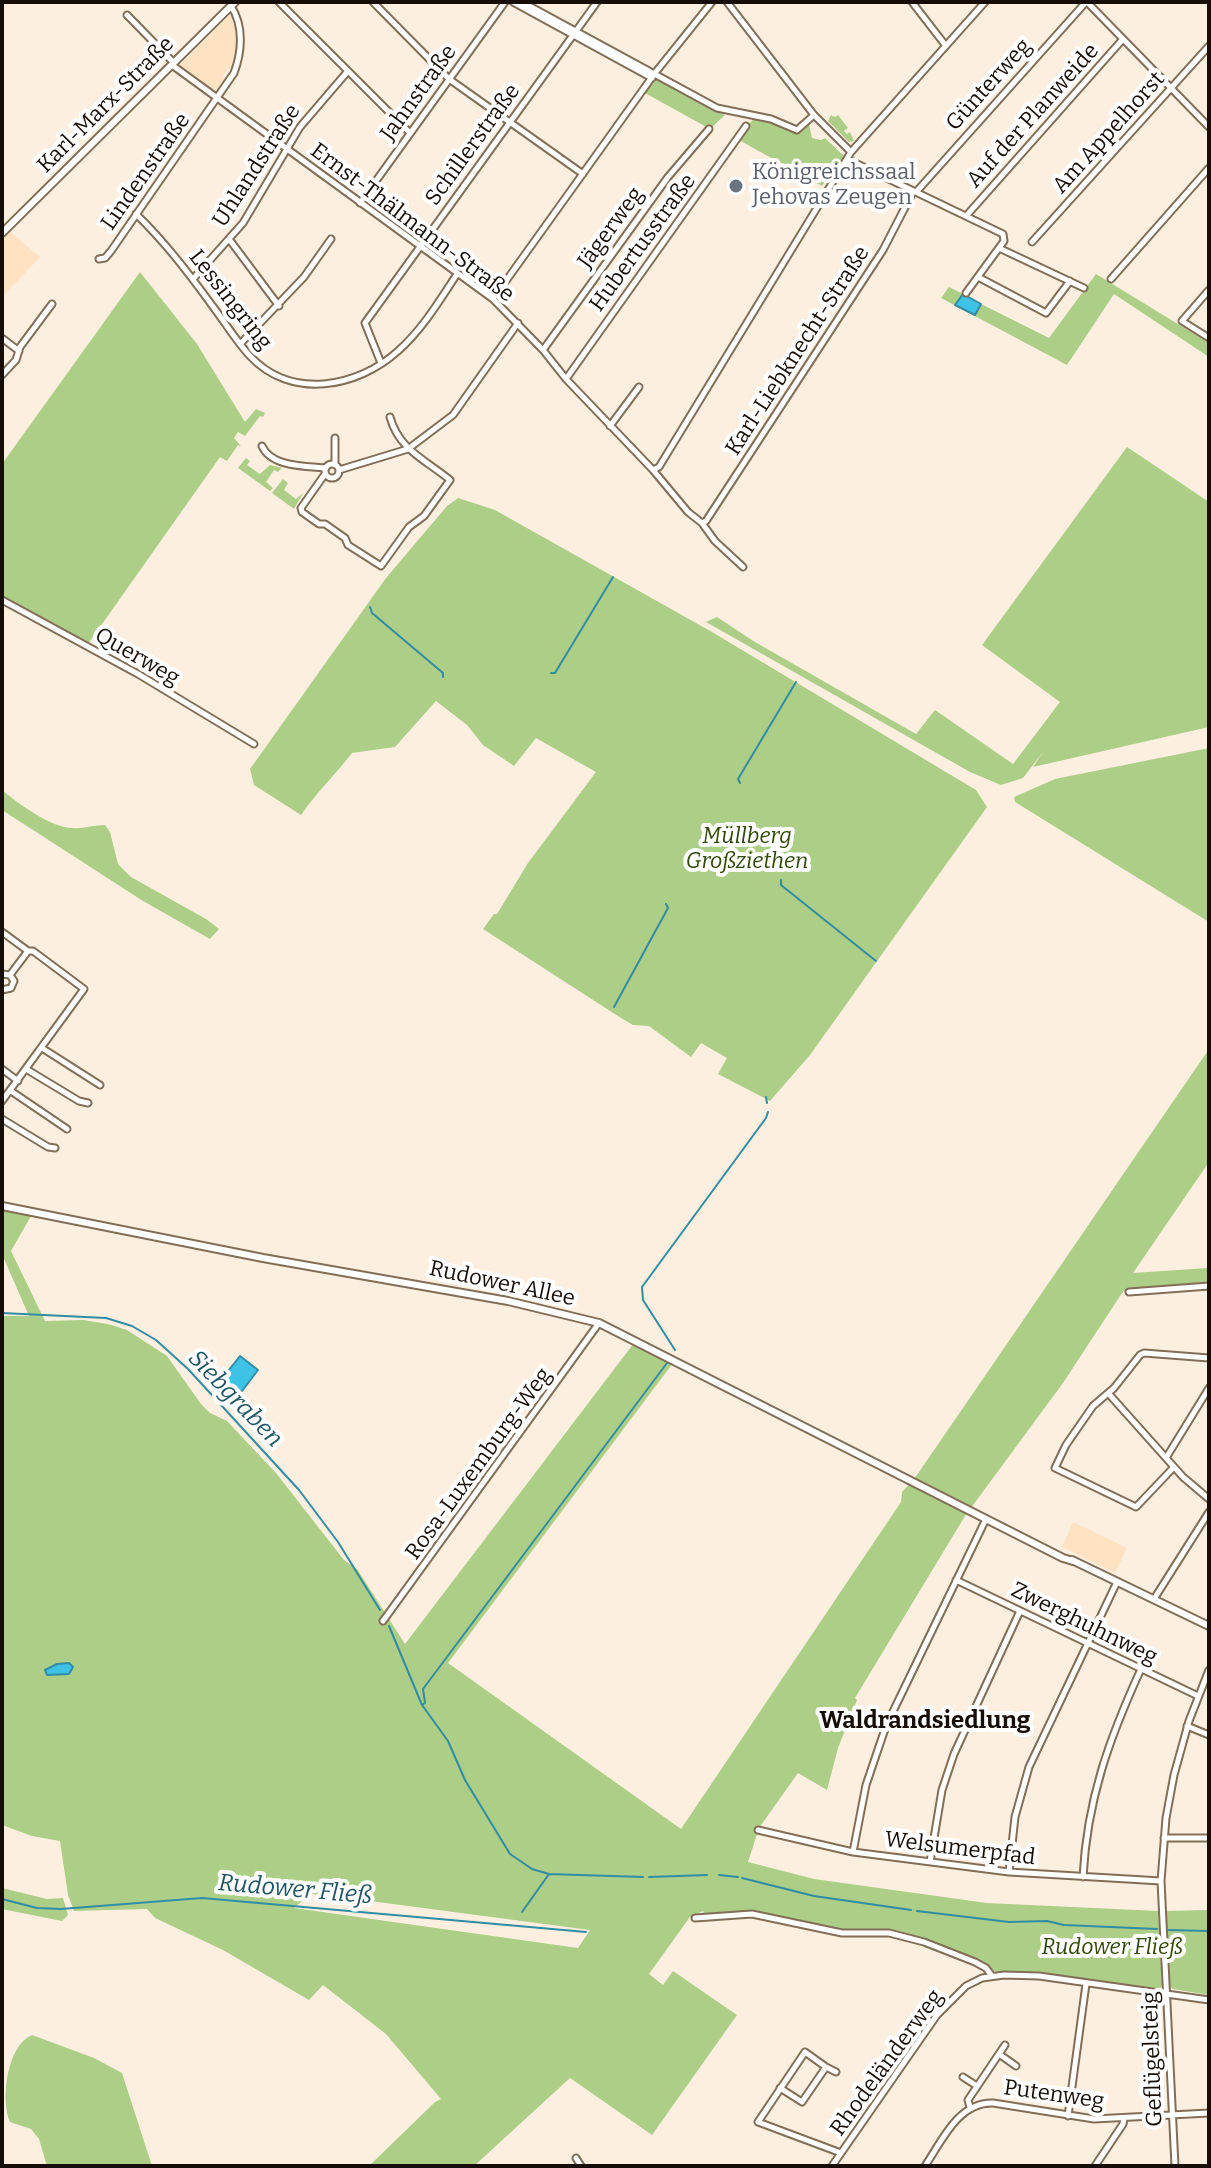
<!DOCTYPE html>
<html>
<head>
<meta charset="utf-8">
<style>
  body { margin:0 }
  #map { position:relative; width:1211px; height:2168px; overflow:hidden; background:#fcefdf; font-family:Bitter,serif }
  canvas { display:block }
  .frame { position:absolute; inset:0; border:4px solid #160e06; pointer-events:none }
</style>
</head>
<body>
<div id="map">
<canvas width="1211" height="2168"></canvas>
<div class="frame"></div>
</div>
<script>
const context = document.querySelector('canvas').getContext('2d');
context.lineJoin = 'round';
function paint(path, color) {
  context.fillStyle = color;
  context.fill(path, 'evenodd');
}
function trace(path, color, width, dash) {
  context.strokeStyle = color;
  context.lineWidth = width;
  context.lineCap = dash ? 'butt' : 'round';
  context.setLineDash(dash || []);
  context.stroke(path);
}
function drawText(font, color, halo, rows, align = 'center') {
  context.font = font + ' Bitter,serif';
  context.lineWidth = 8;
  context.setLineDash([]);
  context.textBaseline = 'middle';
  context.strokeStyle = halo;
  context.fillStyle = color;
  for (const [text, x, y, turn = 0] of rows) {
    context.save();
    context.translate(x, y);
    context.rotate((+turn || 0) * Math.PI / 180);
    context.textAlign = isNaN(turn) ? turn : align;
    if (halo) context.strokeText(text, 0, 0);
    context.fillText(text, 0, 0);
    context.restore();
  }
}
const built = new Path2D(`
  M230 15 237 35V52L232 69 229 68 222 77 227 81 218 94 214 88 212 90 180 65Z
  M10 232 40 257 2 297V240Z
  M1073 1522 1127 1548 1115 1573 1062 1547Z`);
const green = new Path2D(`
  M657 76 725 115 710 129 645 93Z
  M831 115 835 117 838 115 848 128 844 131 847 134 850 132 854 141 849 142 828 121Z
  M755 117 769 120 798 133 809 124 812 138 821 140 825 138 844 156 822 186 737 139Z
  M140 272 197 344 245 422 256 409 265 413 263 417 260 416 245 436 238 432 234 438 241 446 238 445 227 461 220 457 88 644 2 598V464Z
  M1096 274 1209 343V357L1114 294 1067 365 941 298 949 287 963 294 956 305 975 314 981 304 1049 338Z
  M1127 447 1209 502V727L1033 767 1043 752 1023 778 1001 785 970 772 706 622 717 617 755 642 916 734 935 710 1013 764 1060 702 982 645Z
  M246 458 250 461 247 465 260 474 270 465 282 468 278 472 274 470 266 482 273 488 270 491 238 468Z
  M283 479 288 483 284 490 296 499 303 493 294 509 272 493Z
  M458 498 495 510 712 632 976 790 987 807 810 1055 770 1101 718 1074 727 1058 701 1043 691 1057 649 1026 633 1025 621 1018 483 929 494 914H497L528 863 596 772 536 738 514 766 483 745 467 725 436 701 395 747 352 753C335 775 317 792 301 815L254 785 250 769 386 578 447 506Z
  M1209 748V922L1015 802 1014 797 1055 779Z
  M2 790C17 803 52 828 72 828 83 829 93 825 105 825L110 832 118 864 131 877 206 919 219 929 210 939 143 901 2 810Z
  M1209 1049V1162L1133 1273 1208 1268 1209 1285 1124 1291 1120 1296 1063 1383 965 1516 855 1698 857 1700 838 1748 827 1790 798 1773 759 1828 748 1862 814 1879 987 1903 1158 1911 1162 1985 1159 1991 1035 1974 996 1972 980 1962 914 1936 886 1929 851 1933 761 1913 747 1911 705 1916 703 1911 690 1917 649 1974 663 1985 673 1971 737 2015 652 2135 570 2078 474 2166H369L435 2102 441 2099 386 2034 323 1985 309 2000 223 1950 155 1918 147 1909 74 1911 68 1895 60 1841 32 1836 2 1825V1316H29L2 1254V1210L31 1216 11 1251 45 1321 83 1320 108 1324 127 1330 167 1356 201 1404 210 1413 227 1421 276 1473 344 1560 357 1569 405 1644 634 1343 673 1363 448 1663 681 1829 901 1502 902 1492 917 1475ZM310 1894 332 1896 590 1930 578 1948 294 1908Z
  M2 1888 47 1899 63 1898 68 1915 62 1921 2 1909Z
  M1209 1910V1995L1173 1989 1169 1986 1164 1911Z
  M32 2035 94 2058 122 2073 152 2166H47L39 2139 31 2129 10 2122C0 2100 7 2045 32 2035Z`);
const water = new Path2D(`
  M963 294 981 304 975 315 955 305Z
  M240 1356 258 1370 236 1399 217 1385Z
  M69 1663 73 1667 69 1674 47 1675 45 1670 57 1664Z`);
const stream = new Path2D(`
  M370 607 372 613 443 673V677
  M551 673H555L613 577
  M740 783 738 779 796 682
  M781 880V885L876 961
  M614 1007 668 908 666 904
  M766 1097 767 1103
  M2 1313 106 1318 132 1326 156 1340 188 1369 299 1490 338 1542 380 1610
  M675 1350 643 1300 642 1287 766 1118 768 1112
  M389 1626 422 1705 448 1741 465 1780 510 1854 532 1869 549 1874 643 1877
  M422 1705 425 1703 423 1689 667 1363
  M719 1875 738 1877
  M649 1877 707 1875
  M742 1878 814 1896 911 1910
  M2 1899 37 1908 61 1909 202 1898 586 1932
  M917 1911 1009 1922 1047 1921 1064 1925 1157 1929
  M522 1912 549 1874
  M1167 1930 1209 1931`);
const minor = new Path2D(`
  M279 2 410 133
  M373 2 449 79 583 174
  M513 2 652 78
  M522 2 717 108 771 119 797 130 814 115
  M727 2 814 115 851 152
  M912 2 946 46
  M1087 2 1209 127
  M127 15 174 63
  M172 65 493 299 543 350 566 379 653 470 688 512 702 523 715 541 743 567
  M847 159 1003 234 1004 241 966 293
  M917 191 1086 2
  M360 203 505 2
  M136 214C166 243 190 275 214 308 226 324 237 342 250 356 291 400 357 388 398 351 422 330 440 300 457 274
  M967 215 1123 39
  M229 239 279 306
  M1032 242 1209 46
  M999 248 1084 288
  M99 259 105 258 111 251 234 73C242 52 244 26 231 6
  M978 277 1046 313 1070 281
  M193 279 243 223 300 127 348 71
  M1111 279 1209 168
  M1209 290 1182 321 1209 338
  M493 299 655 73 712 2
  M2 338 19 351
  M241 343 304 277 331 239
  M543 350 668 177 709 129
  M381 363 365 323 597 2
  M2 375 16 360 20 347 52 304
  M566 379 746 126
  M610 426 639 387
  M335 438V465
  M262 446C271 467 305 466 326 468
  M325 471a7 7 0 1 1 14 0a7 7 0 1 1-14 0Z
  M339 470 408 449 453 415 518 323
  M653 470 659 467 851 152 985 2
  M325 474 301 508 302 512 319 524H325L345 538 348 545 381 566 409 527 424 516 450 480C426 460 399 450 390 417
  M702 523 706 521 883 250 913 192
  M2 600 138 674 254 744
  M2 932 28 951H33L84 989 2 1101
  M2 974 10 975 14 981 11 988 2 990
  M10 975 28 951
  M42 1048 100 1085
  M2 1069 18 1081
  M26 1069 79 1101 88 1103
  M11 1091 67 1129
  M2 1119 48 1147 55 1148
  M1129 1292 1209 1286
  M1108 1393 1183 1477 1209 1499
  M1166 1458 1209 1388
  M1174 1467 1136 1507 1055 1468 1066 1445 1093 1406 1114 1388 1140 1355 1144 1353 1209 1358
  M956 1580 1198 1696
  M1154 1599 1209 1512
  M383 1621 599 1323
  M1187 1726 1209 1735
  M758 1830 853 1852 1009 1872 1161 1881
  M1164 1838H1209
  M853 1852 866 1785 886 1726 986 1519
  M930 1862 942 1790 954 1754 1020 1611
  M1009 1872 1015 1817 1029 1767 1117 1582
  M1083 1877C1087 1800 1109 1739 1141 1669
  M695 1918 752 1914 842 1933H889L924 1942 975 1962 986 1968 992 1976
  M999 2054 1016 2066
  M826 2067 836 2072
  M963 2077 977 2086
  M780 2088 802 2102 826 2067 805 2052 758 2122 841 2153
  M970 2107 968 2100 1005 2045
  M1068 2116 1086 1984
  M576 2158 581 2166
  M832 2166 937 2015 966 1986 982 1978 1004 1975 1039 1976 1209 2000
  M925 2166C942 2141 958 2102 993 2103L1094 2119 1209 2113
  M1095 2166 1123 2124 1124 2119
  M1175 2166 1161 1881 1166 1818 1174 1775 1189 1721 1209 1670`);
const tertiary = new Path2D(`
  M2 1206 263 1258 508 1301 599 1323 1063 1558 1073 1561
  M1072 1560 1209 1626`);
const secondary = new Path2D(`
  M2 233 235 2`);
const markers = [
  [736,186,8,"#6b7280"]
];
const streetNames = [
  ["Günterweg",989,85,-48],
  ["Jahnstraße",419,93,-54],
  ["Karl-Marx-Straße",106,105,-45],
  ["Auf der Planweide",1033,116,-48],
  ["Am Appelhorst",1109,133,-48],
  ["Schillerstraße",473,145,-54],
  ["Uhlandstraße",257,166,-57],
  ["Lindenstraße",146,172,-55],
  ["Ernst-Thälmann-Straße",412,223,37],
  ["Jägerweg",611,228,-54],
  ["Hubertusstraße",643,243,-54],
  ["Lessingring",230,300,52],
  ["Karl-Liebknecht-Straße",798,351,-57],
  ["Querweg",137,657,30],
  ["Rudower Allee",502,1284,12],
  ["Rosa-Luxemburg-Weg",479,1464,-54],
  ["Zwerghuhnweg",1084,1624,26],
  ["Welsumerpfad",960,1849,7],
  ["Geflügelsteig",1153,2059,-92],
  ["Rhodeländerweg",887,2063,-54],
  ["Putenweg",1054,2095,8]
];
const worshipNames = [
  ["Königreichssaal",752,173],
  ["Jehovas Zeugen",752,198]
];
const parkNames = [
  ["Müllberg",747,837],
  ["Großziethen",747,862],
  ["Rudower Fließ",1112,1948]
];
const waterNames = [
  ["Siebgraben",235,1399,46],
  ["Rudower Fließ",295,1890,5]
];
const neighbourhoodNames = [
  ["Waldrandsiedlung",925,1721]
];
paint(built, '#fee2c2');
paint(green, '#acce86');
paint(water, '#3ec2e6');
trace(water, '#328ca3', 2);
trace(stream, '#328ca3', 2);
trace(minor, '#826e57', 9);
trace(tertiary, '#826e57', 10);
trace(secondary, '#826e57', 10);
trace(minor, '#fff', 5);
trace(tertiary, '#fff', 6);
trace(secondary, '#fff', 6);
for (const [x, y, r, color] of markers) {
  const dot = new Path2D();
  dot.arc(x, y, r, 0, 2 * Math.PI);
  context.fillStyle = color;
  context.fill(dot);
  trace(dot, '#fff', 3);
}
drawText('22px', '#160e06', '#fff', streetNames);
drawText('22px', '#5b616d', '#fff', worshipNames, 'left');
drawText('italic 22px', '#304808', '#fff', parkNames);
drawText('italic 24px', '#215665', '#fff', waterNames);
drawText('bold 24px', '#160e06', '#fff', neighbourhoodNames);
</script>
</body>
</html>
